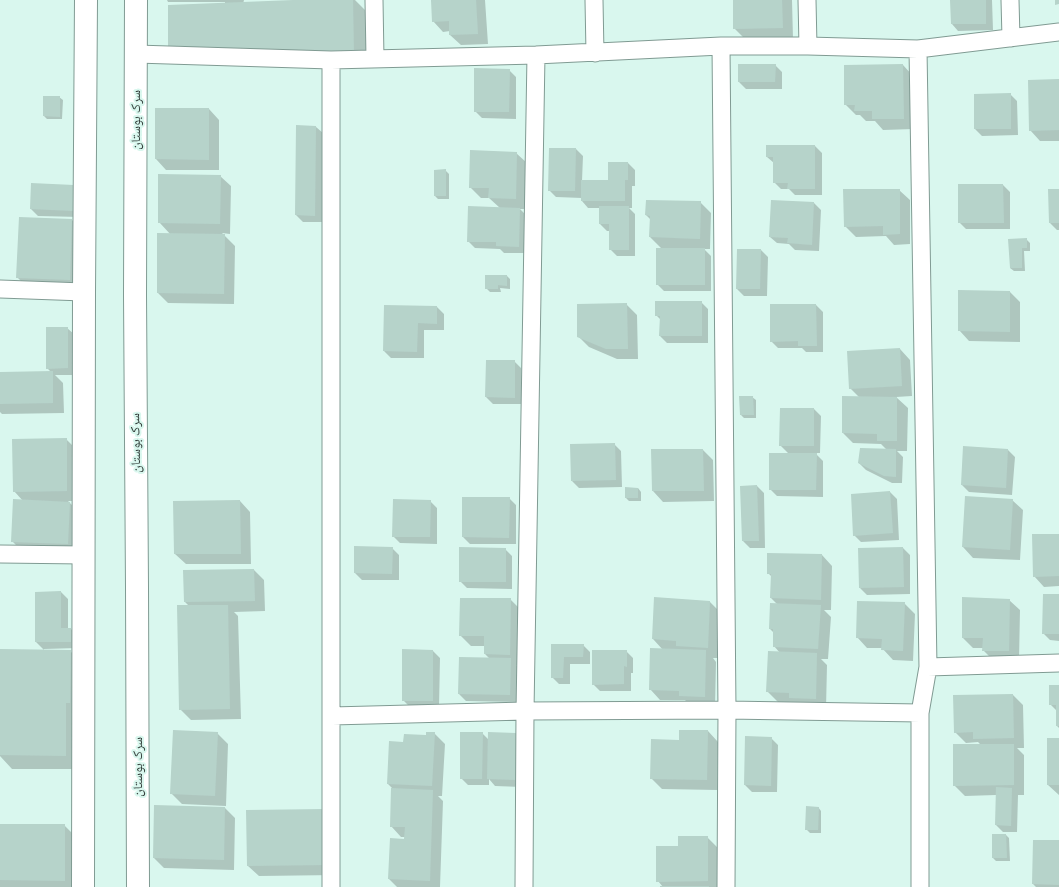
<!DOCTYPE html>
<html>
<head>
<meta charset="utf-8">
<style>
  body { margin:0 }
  canvas { display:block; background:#d9f7ee }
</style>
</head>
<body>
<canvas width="1059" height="887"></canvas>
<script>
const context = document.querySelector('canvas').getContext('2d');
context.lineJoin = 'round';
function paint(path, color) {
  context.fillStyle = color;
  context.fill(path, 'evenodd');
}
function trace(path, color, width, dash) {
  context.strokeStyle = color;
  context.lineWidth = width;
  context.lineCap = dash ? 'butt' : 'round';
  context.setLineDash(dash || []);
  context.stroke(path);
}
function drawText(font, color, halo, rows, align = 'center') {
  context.font = font + ' Merriweather,"Noto Naskh Arabic",serif';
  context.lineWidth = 4;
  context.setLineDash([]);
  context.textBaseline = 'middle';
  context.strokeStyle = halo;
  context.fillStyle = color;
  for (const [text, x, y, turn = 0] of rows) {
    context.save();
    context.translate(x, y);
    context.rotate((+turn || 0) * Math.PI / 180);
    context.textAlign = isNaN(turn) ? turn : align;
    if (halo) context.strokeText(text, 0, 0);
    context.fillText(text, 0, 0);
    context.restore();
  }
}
const shadow = new Path2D(`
  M167 0H244L243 4 311 0H355L366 11 368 66 225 4V2H168Z
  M432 0H485L488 44 461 45 450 35V31L443 32 433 21Z
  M734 0H792L793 39H745L734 28Z
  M951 0H992L993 30 958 31 952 24Z
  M775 65 782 72V89H746L739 82Z
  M903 65 913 76 914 129 883 130 875 121H866L860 115H856L845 104Z
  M509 70 516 77V119L482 118 475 111Z
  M1059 80V141H1040L1030 130Z
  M1010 94 1017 101 1018 135 982 136 975 129Z
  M59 97 63 100 62 119H47L44 116Z
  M209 109 219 120V170H166L156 159Z
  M316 127 323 133 322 222H303L296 215Z
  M815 146 822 153V195H795L789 189H781L774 182V163L767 157Z
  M576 149 583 156 582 181H609L628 163 635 170V186H632V208H629L635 214V256H617L610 249V231H607L600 224V208H588L582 201V198L556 197 549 190Z
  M516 153 527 163 526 209H520L527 216 526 253H504L500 249 475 248 468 241 500 208 489 198H481L470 187Z
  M445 170 449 174V199H438L435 196Z
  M220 176 231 186 230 234 222 233 235 246 234 304 168 303 158 293 171 235 159 222Z
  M1003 185 1010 192V229H966L959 222Z
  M74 186 80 217 38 216 31 209Z
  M899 190 910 200V244L894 245 886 236 856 237 845 226Z
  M1059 190V230H1057L1050 223Z
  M700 202 711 213 710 249H704L711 256V291H664L657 284 662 249 650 237V219L646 215Z
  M814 203 821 210 819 251 795 250 789 244 777 243 770 237Z
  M20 218 72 220 82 230 80 290 28 288 17 277Z
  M1027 240 1030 243V251H1024L1025 271H1014L1010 268Z
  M761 250 768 257 767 296H744L737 289Z
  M507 276 510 279V289L500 288 501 292H490L486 288Z
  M1010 292 1020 302V342L969 341 959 330Z
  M701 302 708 309V343H667L660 336 661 320 656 315Z
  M626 304 637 315 638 359H617L589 347 578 336Z
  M816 305 823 312V352H806L802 348H778L771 341Z
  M437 307 444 314V330H424V358H391L384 351Z
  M67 328 74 334 75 375H55L63 383 64 413 2 414 0 412V373L51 372 47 368Z
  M900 349 910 360 912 396 896 397 908 408 907 451H897L903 457 902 483H892L866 470 859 463 887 450 881 444 853 443 843 433 859 397 850 388Z
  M487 361H514L521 368V404H493L486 397Z
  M752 397 756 400V418H744L741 415Z
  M814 409 821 416 820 453H815L823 461V497L777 496 770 489 789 454 780 445Z
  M66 439 77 450V501H68L80 513 78 554 23 552 12 541 23 501 14 491Z
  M614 444 621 451 622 487 579 488 572 481Z
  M652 450H703L713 460 714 501 663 502 653 491Z
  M1008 450 1015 457 1012 495 969 492 962 485Z
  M757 486 764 493 765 548H750L743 541 741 487Z
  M638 488 641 492V501H629L626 498Z
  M890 492 897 499 899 540 861 542 854 535Z
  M966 497 1012 500 1023 510 1020 560 973 558 963 547Z
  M509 498 516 505V544H470L463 537Z
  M240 501 250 512 251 564H186L175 554Z
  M430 501 437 508V544L400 543 393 536Z
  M1059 535V586L1044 587 1034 576Z
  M392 548 399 555V580H362L355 573Z
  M903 548 910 555V594L867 595 860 588Z
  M505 549 512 556V589L467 588 460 581Z
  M822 555 832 566 831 610H824L831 617 828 659H821L827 665 826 709 800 708 795 703 778 702 767 691 780 653 774 646V633L770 629 777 604 771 598 772 577 768 573Z
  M254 570 264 580 265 611 234 612 238 616 241 719 191 720 180 709 189 606 185 602Z
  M61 592 68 599V629H71L78 636V648L44 649V650L36 642Z
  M1059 595V641L1050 640 1043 633Z
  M655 598 710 602 720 612 718 658H713L716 662 715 707 690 706 685 700H660L650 689 663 650 653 639Z
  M510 599 521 610 520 665H516L518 666 517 702 466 701 459 694 490 659 485 654V646H471L460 635Z
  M1009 600 1020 610 1019 661H994L983 650V648H973L963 638Z
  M904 603 915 614 913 661 893 660 882 648H867L857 637Z
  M552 645H583L590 652V664H570V684H559L552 677Z
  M0 650 70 651 84 664 79 769H12L0 756Z
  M403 650 433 651 440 658 439 708 410 707 403 700Z
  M626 651 633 658V673H631V691H600L593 684Z
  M1059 686V728L1057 726V711L1050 704Z
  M1013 695 1023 705 1024 748H1017L1024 755V795H1018L1017 832H1003L996 825V795L965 796 954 785 981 745 978 742 966 743 955 732Z
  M708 731 718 742 717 790 662 789 651 778 680 741Z
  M217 733 228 744 226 806 182 804 171 793Z
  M434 733 445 744 442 796H438L443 801 440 887H397L389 879 405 837H401L391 826 392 788 388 784 404 743Z
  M482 733 489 740V733L516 734 523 741 522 787 495 786 489 779V785H468L461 778Z
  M771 738 778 745 777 792H752L745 785Z
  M1059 739V795L1048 785Z
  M818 807 821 811V833H810L806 829Z
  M225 808 235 818 234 870 164 868 154 858Z
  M247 811 337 875 259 876 248 866Z
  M0 825H64L78 839V887H0Z
  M993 835H1006L1009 838 1010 861H996L993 858Z
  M707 837 718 848V887H661H663L658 881 679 847Z
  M1034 841H1059V887H1036L1033 884Z`);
const building = new Path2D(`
  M293 0H353L354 53 168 50V5Z
  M431 0H476L478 34 449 35V21L432 22Z
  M733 0H782L783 28 733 29Z
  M950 0H986V24H951Z
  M1055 0H1059V4L1055 5Z
  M738 64H776L775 82H738Z
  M903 64 904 119H872V111H854L855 105H844V65Z
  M474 68 510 69 509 112H474Z
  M1059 79V130L1029 131 1028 80Z
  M1011 93V129H974V94Z
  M43 96H60V117L43 116Z
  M155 108H209V160L155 159Z
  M296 125 316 126 315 216 295 215Z
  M766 145H815V189H787L788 183H773V157H766Z
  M549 148H576L575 191H548Z
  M470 150 517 152 516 199 488 198 489 188H469Z
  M608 162H628V180H625V201H581V180H608Z
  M446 169V196H434V170Z
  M158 174 221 175 220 224 158 223Z
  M31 183 74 185 73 211 30 209Z
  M958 184H1003L1004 223H958Z
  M843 189H900V234L883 235V226L844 227Z
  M1048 189H1059V223H1049Z
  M646 200 701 201 700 239 649 237 650 216 645 215Z
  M771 200 814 202 812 245 787 243 788 238 769 237Z
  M468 206 520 208 519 247 496 246V242H467Z
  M599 206H629V250H609V224H599Z
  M19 217 72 219 70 280 16 278Z
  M157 233 225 234 224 294 157 293Z
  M1027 238V248H1022V268H1010L1008 239Z
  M656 248H705V285H656Z
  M737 249H761L760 289H736Z
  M485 275H507V286L498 285V289H485Z
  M958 290 1010 291V332L958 331Z
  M655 301H702V336H659L660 316H655Z
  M627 303 628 349H606L577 337V304Z
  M770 304H816L817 346H798V341L770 342Z
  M384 305 437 306V324L418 323 417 352 383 351Z
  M46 327H68V368L46 369Z
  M900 348 902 386 849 389 847 351Z
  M486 360H515V398L485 397Z
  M53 371V403L0 404V372Z
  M739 396H753L754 415H740Z
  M842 396 897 397V441H877V434L842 433Z
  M780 408H814V446H779Z
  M67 438V491L13 492 12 439Z
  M615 443 616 480 571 481 570 444Z
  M963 446 1008 449 1006 488 961 485Z
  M860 448 896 449V477L884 476 858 463Z
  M651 449H703L704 491H652Z
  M769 453H817L816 490H769Z
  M757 485 759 541H742L740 486Z
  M625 487 638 488V498H625Z
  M890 491 893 533 853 536 851 494Z
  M965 496 1013 499 1010 550 962 547Z
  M462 497H510L509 538 462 537Z
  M13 499 70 502 68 544 11 542Z
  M393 499 431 500 430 537H392Z
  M240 500 241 554H174L173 501Z
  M1032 534H1059V576L1033 577Z
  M354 546 393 547 392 574 354 573Z
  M459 547 506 548V582H459Z
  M903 547 904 587 859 588 858 548Z
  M767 553 822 554 821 600 770 598 771 574H767Z
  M254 569 255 601 184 602 183 570Z
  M61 591V628H71V642H35V592Z
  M1043 594H1059V634H1042Z
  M654 597 710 601 708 648 676 646V641L652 639Z
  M962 597 1010 599 1009 651H982L983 638H962Z
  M460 598H511L510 655 484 654V636H459Z
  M857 601 905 602 903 651 881 650 882 639 856 638Z
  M770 603 821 605 818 649 773 647V629H769Z
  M177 605H228L230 709 179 710Z
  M551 644H584L583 657H564L563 678H551Z
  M650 648 706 650 705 697 679 696V691L649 690Z
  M0 649 71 650 70 703H66V756L0 755Z
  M402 649 433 650V701H402Z
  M592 650H627V667L624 666V684L592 685Z
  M768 651 817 653 816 699 789 698V693L766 692Z
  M459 657 511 658 510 695 458 694Z
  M1049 685H1059V726H1056V705H1049Z
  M1013 694 1014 738 973 739V732L954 733 953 695Z
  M173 730 218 732 215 796 170 794Z
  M679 730H708L707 780 650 779 651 739 679 740Z
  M426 732H435L432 786 387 784 389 741 403 742 404 734 426 735Z
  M460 732H483L482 779H460Z
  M488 732 516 733V780L487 779Z
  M745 736 772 737 771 786 744 785Z
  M1047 738H1059V785H1047Z
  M953 744H1014V785L953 786Z
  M996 787 1012 788 1011 826 995 825Z
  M391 788 433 790 430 881 388 879 390 838 404 839 405 827H390Z
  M154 805 225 807 224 860 153 858Z
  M806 806 819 807 818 830H805Z
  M326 809 327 865 247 866 246 810Z
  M0 824H65V881L0 880Z
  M992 834H1006L1007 858H992Z
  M678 836H708V881L656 882V846H678Z
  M1033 840H1059V885L1032 884Z
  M660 886H709V887H660Z`);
const minor = new Path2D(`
  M374 0 375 58
  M594 0 595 53
  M807 0 808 46
  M1010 0 1011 38
  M721 46 727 710 726 887
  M918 49 928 667 920 713V887
  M136 54 331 60 536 55 721 46H808L918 49 1059 32
  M0 289 84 292
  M0 554 84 555
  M928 667 1059 663
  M332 716 525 711 727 710 920 713
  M331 887V60
  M524 887 525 711 536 55`);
const tertiary = new Path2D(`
  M136 0 135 295 137 587 138 887
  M83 887 84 292 86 0`);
const streetNames = [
  ["سرک بوستان",136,120,-90],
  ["سرک بوستان",136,443,-91],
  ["سرک بوستان",138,767,-90]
];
paint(shadow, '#0003');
paint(building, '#b6d3ca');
trace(minor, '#809b93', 19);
trace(tertiary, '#809b93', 24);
trace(minor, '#fff', 17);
trace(tertiary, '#fff', 22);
drawText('13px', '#323e3a', '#d9f7ee', streetNames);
</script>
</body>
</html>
